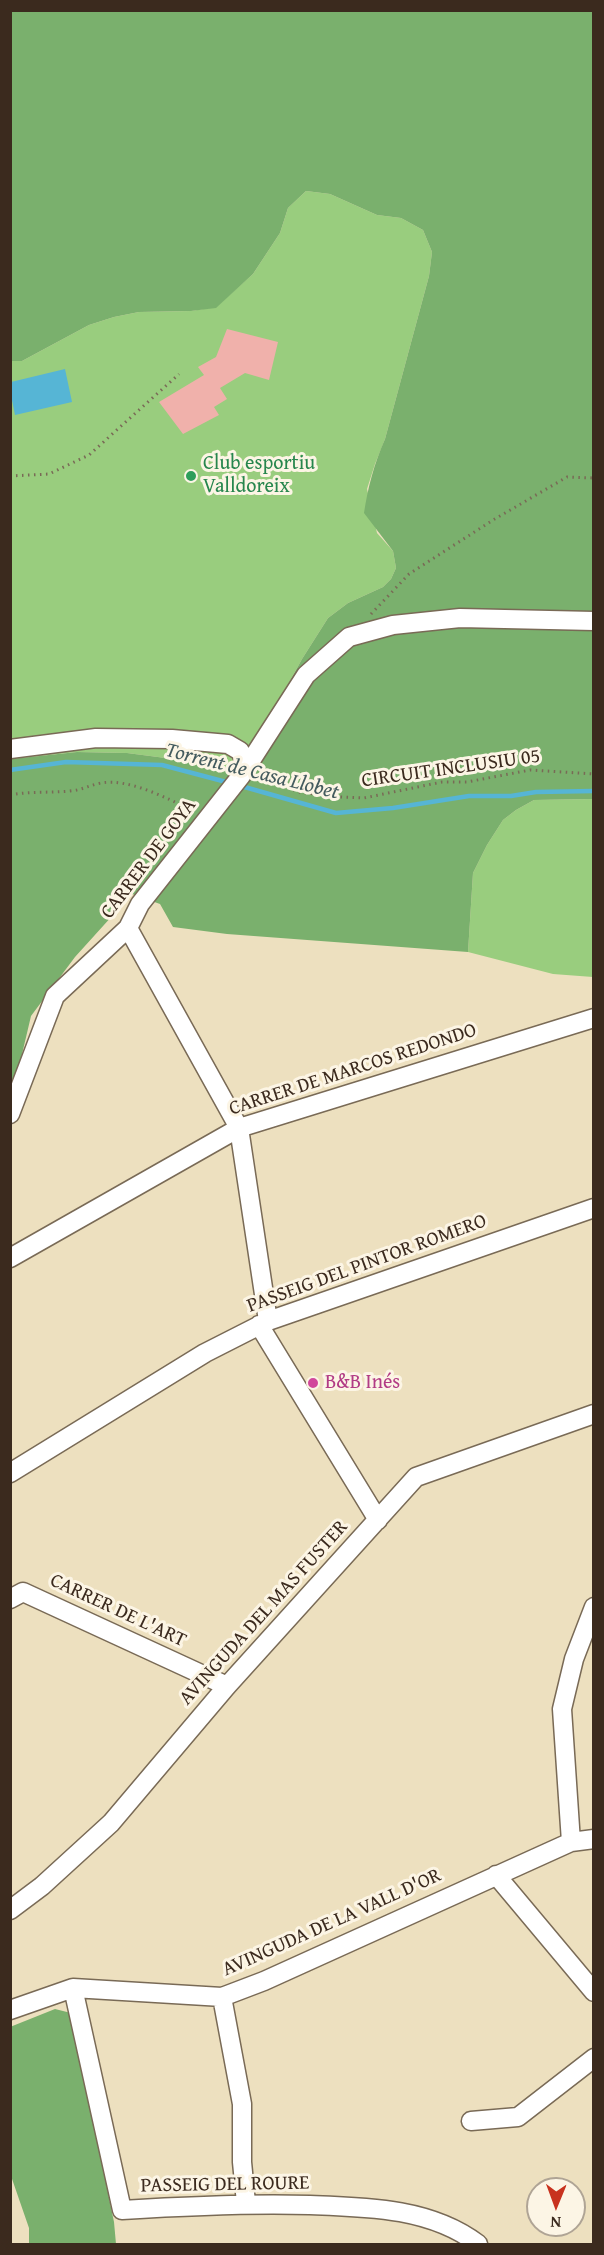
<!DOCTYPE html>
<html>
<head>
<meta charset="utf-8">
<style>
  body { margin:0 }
  #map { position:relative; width:604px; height:2255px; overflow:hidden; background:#ede0bf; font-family:"Gentium Book Plus",serif }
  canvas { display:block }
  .frame { position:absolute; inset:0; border:12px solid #3b2a1e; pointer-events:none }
  .north { position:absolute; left:526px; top:2177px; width:60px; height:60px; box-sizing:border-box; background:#fcf5e5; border:2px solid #afa495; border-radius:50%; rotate:181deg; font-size:16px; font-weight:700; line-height:24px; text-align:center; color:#3b2a1e }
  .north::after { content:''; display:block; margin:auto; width:21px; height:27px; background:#c8321e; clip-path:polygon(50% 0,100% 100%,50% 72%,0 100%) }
</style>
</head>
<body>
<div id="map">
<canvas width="604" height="2255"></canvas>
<div class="frame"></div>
<div class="north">N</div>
</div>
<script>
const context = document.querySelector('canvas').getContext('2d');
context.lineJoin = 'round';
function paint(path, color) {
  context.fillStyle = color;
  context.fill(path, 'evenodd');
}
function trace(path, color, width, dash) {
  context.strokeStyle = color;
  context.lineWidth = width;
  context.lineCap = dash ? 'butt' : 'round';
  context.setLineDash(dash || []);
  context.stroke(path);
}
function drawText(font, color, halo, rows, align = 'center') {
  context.font = font + ' "Gentium Book Plus",serif';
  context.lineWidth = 6;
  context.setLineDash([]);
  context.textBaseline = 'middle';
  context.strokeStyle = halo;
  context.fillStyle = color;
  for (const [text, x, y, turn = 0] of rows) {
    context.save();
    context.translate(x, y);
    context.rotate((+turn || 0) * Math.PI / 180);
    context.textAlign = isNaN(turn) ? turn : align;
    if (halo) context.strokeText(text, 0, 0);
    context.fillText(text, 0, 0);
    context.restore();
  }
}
const green = new Path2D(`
  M306 191 330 194 377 215 401 218 423 230 432 252 429 276 385 439 375 464 367 489 377 533 393 551 396 568 391 579 383 587 348 603 328 618 302 659 259 737 233 770H213L181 760 127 753 77 752 11 759V361H22L89 325 114 317 139 312 191 311 216 307 253 274 280 233 288 208Z
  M593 799V977L553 974 468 952 473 873 487 845 503 820 516 810 534 800Z`);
const forest = new Path2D(`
  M11 11H593V799L534 800 516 810 503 820 487 845 473 873 468 952 227 934 173 927 160 904 132 894 75 957 31 1016 11 1101V759L77 752 127 753 181 760 213 770 233 769 259 737 302 659 328 618 348 603 383 587 391 579 396 568 393 551 364 513C368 487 374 464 385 439L429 276 432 252 423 230 401 218 377 215 330 194 306 191 288 208 280 233 253 274 216 308 191 311 139 312 114 317 89 325 22 361H11Z
  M55 2009 71 2013 114 2222 116 2244H29V2228L11 2176 10 2027Z`);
const water = new Path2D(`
  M65 369 72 402 15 415 11 395V382Z`);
const stream = new Path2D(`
  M10 770 66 762 162 765 230 783
  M241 786 336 813 393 808 469 796H511L536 792 594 791`);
const building = new Path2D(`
  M227 329 278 342 269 380 245 373 220 388 227 399 214 407 219 415 183 434 159 402 204 375 198 367 216 357Z`);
const path = new Path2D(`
  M10 476 49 474 89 455 179 374
  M371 614 409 574 493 520 567 477 594 478
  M261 774 298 792 339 797 364 798 442 782H467L530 770 594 774
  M10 795C31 791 50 793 70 791 82 790 90 785 101 783 129 778 169 799 193 811`);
const minor = new Path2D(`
  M10 749 96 738 172 739 228 744 240 751 247 766
  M128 928 239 1128 268 1321
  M10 1114 55 996 128 928 140 904 241 776 306 675 349 637 393 625 460 618 594 621
  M10 1258 239 1128 594 1018
  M259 1325 378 1520
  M10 1473 205 1353 268 1321 594 1208
  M10 1599 23 1592 227 1686
  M571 1842 562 1709 574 1659 594 1607
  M496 1875 594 1992
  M10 1910 42 1886 111 1823 227 1686 416 1477 594 1414
  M73 1988 122 2210C186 2206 246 2203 310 2205 367 2207 431 2208 478 2244
  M222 1997 242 2104V2162L246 2203
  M10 2010 73 1988 222 1997 264 1981 571 1842 594 1839
  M471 2121 518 2117 594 2058`);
const markers = [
  [191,476,6,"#2e9e5b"],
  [313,1383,6,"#d1479c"]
];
const leisureNames = [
  ["Club esportiu",203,464],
  ["Valldoreix",203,487]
];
const streetNames = [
  ["CIRCUIT INCLUSIU 05",451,769,-8],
  ["CARRER DE GOYA",149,859,-53],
  ["CARRER DE MARCOS REDONDO",353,1070,-18],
  ["PASSEIG DEL PINTOR ROMERO",367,1264,-20],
  ["CARRER DE L'ART",118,1611,25],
  ["AVINGUDA DEL MAS FUSTER",264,1613,-48],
  ["AVINGUDA DE LA VALL D'OR",332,1923,-24],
  ["PASSEIG DEL ROURE",225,2185,-1]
];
const hotelNames = [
  ["B&B Inés",325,1383]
];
const waterNames = [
  ["Torrent de Casa Llobet",252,772,14]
];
paint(green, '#99cd7e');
paint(forest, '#7ab06d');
paint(water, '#56b5d5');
trace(stream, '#56b5d5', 4.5);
paint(building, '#f0b1ab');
trace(minor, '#796a56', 21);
trace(path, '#796a56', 3, [1.5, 4.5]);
trace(minor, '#fff', 18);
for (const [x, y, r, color] of markers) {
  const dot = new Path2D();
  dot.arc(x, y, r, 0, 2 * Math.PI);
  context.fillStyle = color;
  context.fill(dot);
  trace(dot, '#fcf5e5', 2);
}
drawText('20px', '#27864d', '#fcf5e5', leisureNames, 'left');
drawText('20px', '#3b2a1e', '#fcf5e5', streetNames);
drawText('20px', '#b23c85', '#fcf5e5', hotelNames, 'left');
drawText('italic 21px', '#445b5e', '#fcf5e5', waterNames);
</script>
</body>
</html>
